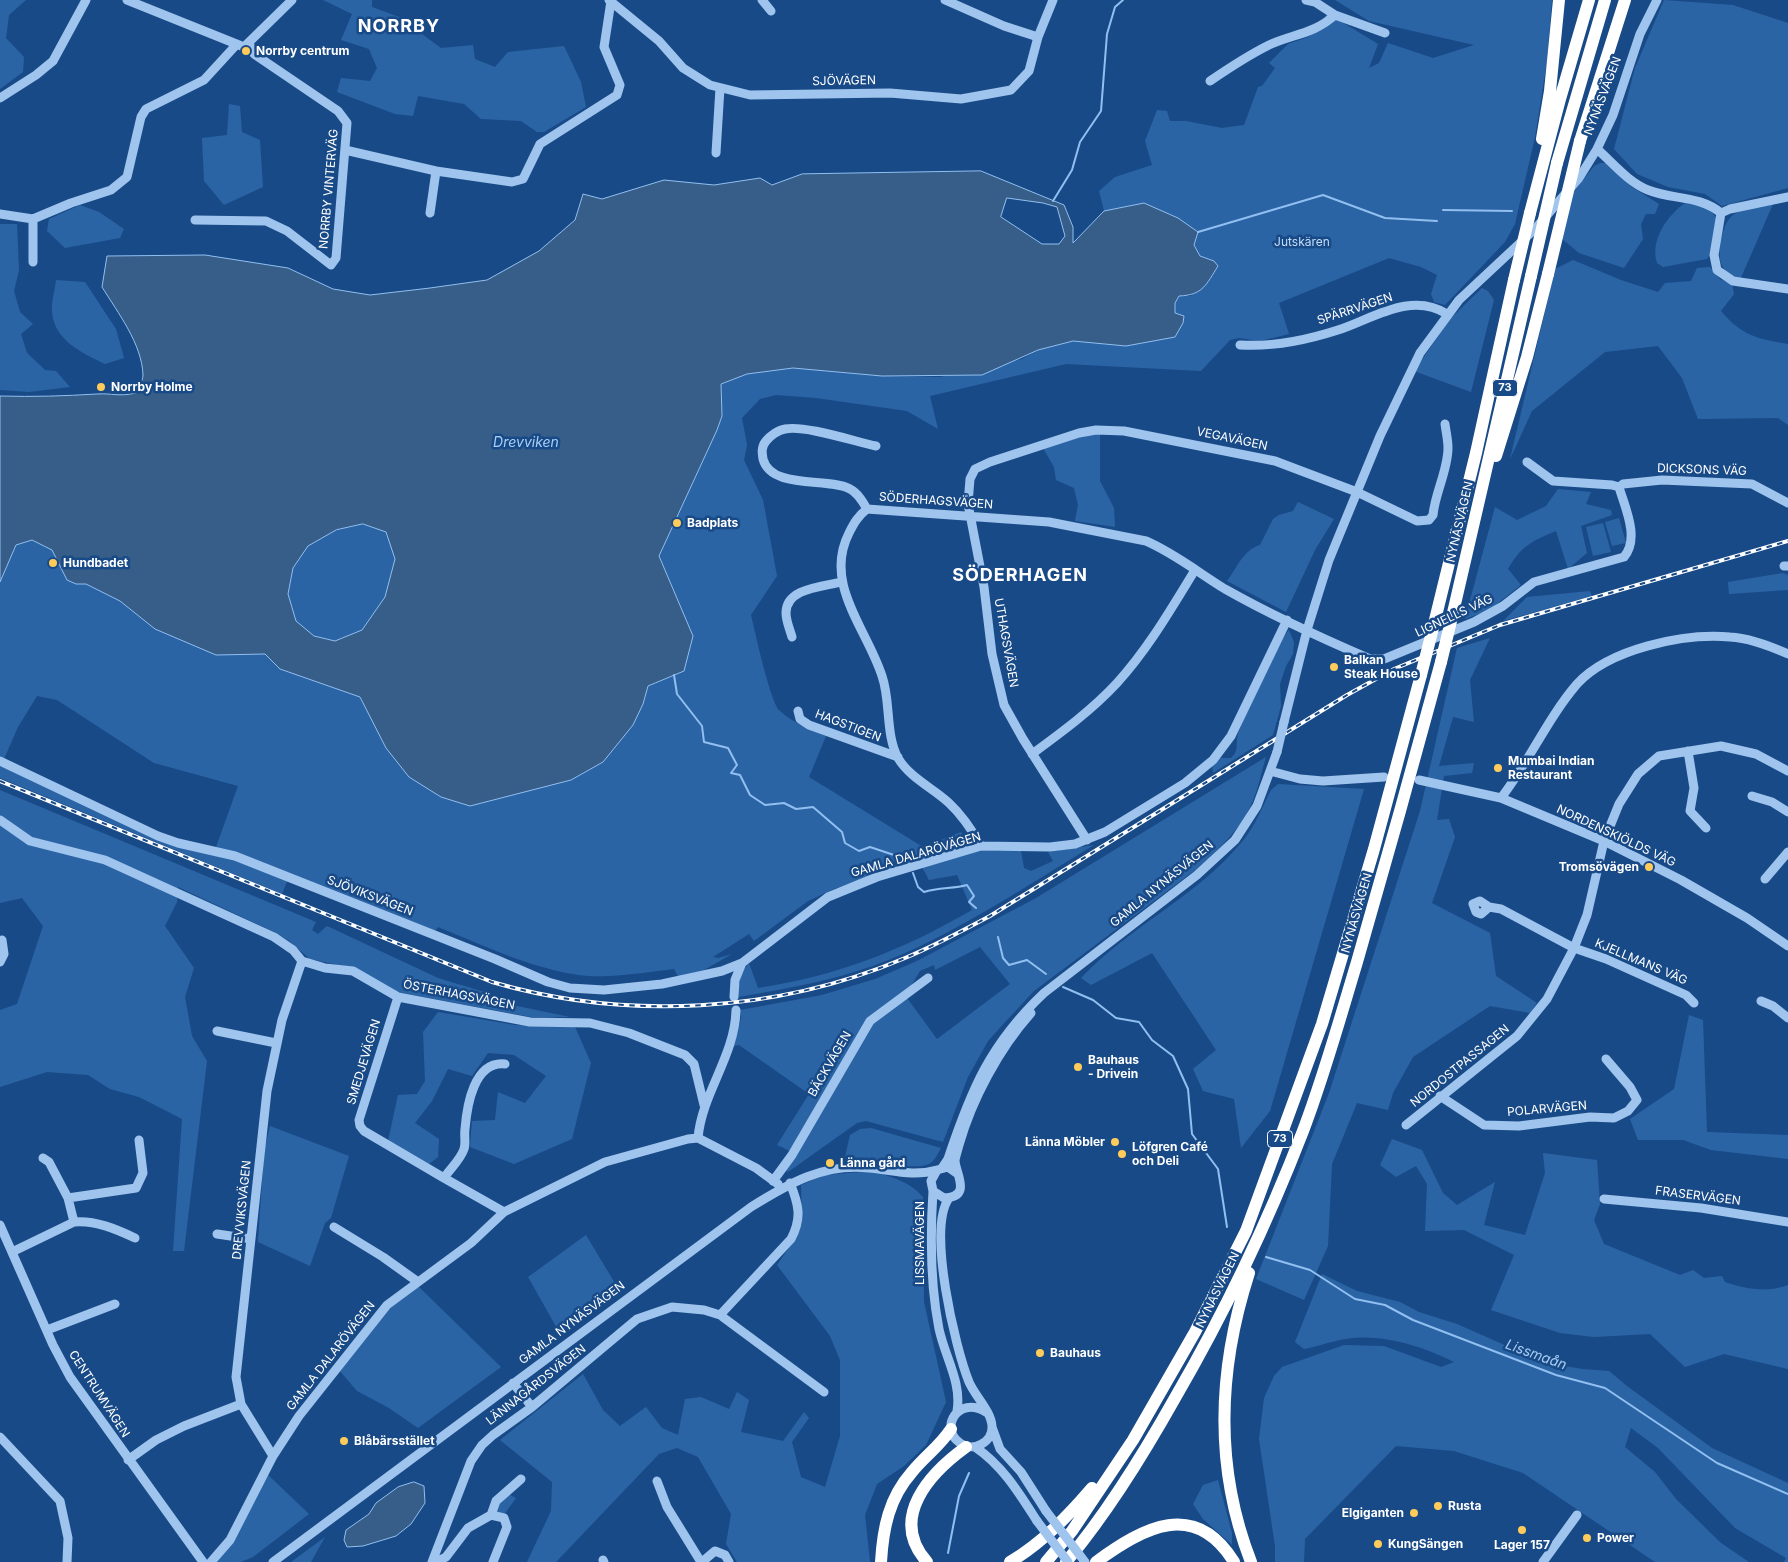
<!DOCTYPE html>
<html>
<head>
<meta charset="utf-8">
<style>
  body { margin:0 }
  canvas { display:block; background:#184a87 }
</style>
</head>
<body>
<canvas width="1788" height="1562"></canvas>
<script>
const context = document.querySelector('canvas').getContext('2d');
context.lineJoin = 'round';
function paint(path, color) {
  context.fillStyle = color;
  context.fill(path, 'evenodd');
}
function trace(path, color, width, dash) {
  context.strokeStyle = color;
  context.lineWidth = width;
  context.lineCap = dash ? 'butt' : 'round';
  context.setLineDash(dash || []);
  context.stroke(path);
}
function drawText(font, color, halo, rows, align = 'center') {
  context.font = font + ' Inter,sans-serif';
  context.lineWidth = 5;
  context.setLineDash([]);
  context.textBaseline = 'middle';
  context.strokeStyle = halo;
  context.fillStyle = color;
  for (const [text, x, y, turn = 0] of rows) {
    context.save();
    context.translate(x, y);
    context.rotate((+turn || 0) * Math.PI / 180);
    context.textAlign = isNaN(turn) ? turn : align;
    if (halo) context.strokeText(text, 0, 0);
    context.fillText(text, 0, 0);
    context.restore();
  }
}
const green = new Path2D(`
  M0 0H26L9 15 6 38 24 57 23 72 0 89Z
  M323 0H372V7L399 17 441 48 473 45 475 59 495 67 508 52 564 46 581 82 586 107 544 132H537L521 121 481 119 464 104 418 96 413 116 395 114 337 92 341 78 370 81 377 68 369 49 341 40 352 14Z
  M1335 0H1552L1547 61 1535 137 1515 224 1505 242 1445 305 1434 302 1431 294 1437 275 1421 267 1389 258 1279 303 1289 334 1260 341 1239 338 1230 340 1201 371 1066 364 930 396 938 429 907 411 816 398 776 395 760 399 742 418 747 445 744 460 763 500 777 576 751 615C755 632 770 700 779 710 792 723 810 729 826 736L809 777 923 847 961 832 969 844 834 889 808 901 754 941 749 934 713 957 718 958 732 954 704 970 679 978 674 969C649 972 605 979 579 975 530 968 483 945 438 927L435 931 216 847 238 786 154 763 57 700 37 696 18 727 4 759 0 757V465L366 404 673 591 659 556 717 430 722 416 721 384 747 374 793 368 882 376 940 377 1022 359 1038 350 1073 341 1126 346 1178 329 1183 323 1184 316 1175 313V303L1179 296H1191L1214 261 1200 256 1194 245 1144 203 1104 211 1099 191 1115 177 1152 165 1145 141 1157 110 1167 111 1170 121H1186L1222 128 1244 125 1258 87 1262 86 1275 68 1269 63 1288 44 1308 37 1322 23 1327 13 1378 44 1369 68 1379 63 1388 43 1433 58 1474 45 1369 21Z
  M1664 0 1733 5 1788 23V188L1722 206 1705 194 1668 187 1637 174 1614 149 1635 68Z
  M229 104 240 106 242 132 260 140 263 187 224 205 204 181 202 138 227 135Z
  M1600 163H1606L1632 187 1659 204 1655 214H1646L1641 224 1643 239 1624 268 1579 253 1561 238 1569 198 1594 166Z
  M1685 203C1698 202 1710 206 1716 218L1710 255 1707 259 1663 267 1657 263C1650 240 1667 216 1685 203Z
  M1773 204 1740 280C1718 271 1717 257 1722 236 1724 229 1726 221 1732 216 1741 208 1761 207 1773 204Z
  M80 205 99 212 124 229 120 238 65 248 47 231 49 219Z
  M0 224H17L19 270 14 291 20 312 33 324 21 334 27 353 45 370 56 371 70 387 29 392 0 390Z
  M1573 260 1621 280 1658 292 1665 283 1691 281 1697 268 1710 267 1720 279 1732 284 1734 294 1721 311C1742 336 1758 339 1788 344V425L1778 418 1698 419 1682 378 1658 346 1605 352 1532 411 1510 459 1555 269Z
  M56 280 85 282 116 329 124 358 105 364C82 353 54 340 52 312 51 302 55 290 56 280Z
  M1482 288 1488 291 1494 300 1471 392 1414 371 1451 318Z
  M1100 431V481L1114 508 1115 527 1075 521 1078 505 1074 488 1056 480 1054 467 1043 448Z
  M1558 489 1591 492 1586 504 1611 510 1612 515 1581 526 1587 553 1568 569 1556 531C1532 541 1521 546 1508 569L1521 585 1488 611 1465 619 1495 507 1517 520 1546 506Z
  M1298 502 1334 519 1315 550 1286 612 1227 581C1237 568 1243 550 1260 545L1273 519 1279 515 1293 511Z
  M1619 518 1626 543 1612 546 1605 522Z
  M1603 523 1611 552 1593 556 1586 527Z
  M1783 573 1788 575V590L1729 594 1728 582Z
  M1590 591 1592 596 1503 621 1527 597Z
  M1289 630 1294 642 1293 654 1286 666 1280 684 1281 706 1273 735 1213 773 1212 765 1220 758H1231C1240 750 1235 744 1238 734 1242 721 1281 637 1289 630Z
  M1490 638 1470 680 1474 722 1453 717 1439 766 1474 763 1472 773 1444 776 1437 820 1449 819 1455 837 1432 903 1490 933 1496 976 1537 1003 1530 1013 1490 1006 1413 1057 1393 1093 1388 1110 1357 1103 1332 1164 1328 1246 1304 1300 1256 1279 1329 1093 1420 811 1457 648Z
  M1266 757C1262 770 1259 785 1254 798 1243 827 1220 848 1198 868L1034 991 1007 1020 988 1041 968 1077 943 1142 866 1121 857 1123 788 1172 786 1170 868 1028 880 1016 907 998 937 1039 1010 984 980 947 935 970 934 965 920 971 911 986 870 1017 790 1151 777 1145 809 1094 739 1045 734 1046 741 1018 740 1010 822 995 875 979 917 961 1036 898Z
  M0 764 157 837 215 852 288 879 282 894 0 778Z
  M1278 784 1364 789 1270 1111 1241 1148 1234 1099 1203 1091 1193 1069 1216 1050 1152 953 1091 985 1081 978C1129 927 1196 897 1241 843 1254 828 1262 808 1271 790Z
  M0 790 316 922 312 930 318 934 327 926 438 978 491 994 493 1001 570 1017H531L397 992 352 968 310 959 288 940 272 931 178 887 177 902 165 926 194 968 185 997 192 1036 207 1061 184 1251H173L182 1119 139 1097 110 1089 88 1075 47 1072 0 1087V1010L17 1004 43 926 22 898 0 903Z
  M1094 845C1028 885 963 929 891 959 842 979 791 988 739 997 737 983 741 973 749 963L758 988C837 976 903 950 972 910L957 875 929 880 922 867 977 851H1021L1024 868 1031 871 1053 861 1048 852Z
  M438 1012 515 1025 575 1027 591 1063 572 1139 514 1164 470 1147 472 1121 495 1120 498 1092 525 1103 546 1076 514 1055 488 1053 472 1076 448 1069 432 1101 415 1123 439 1139 438 1157 428 1165 388 1141 398 1095 417 1094 425 1081 423 1032Z
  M1689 1015 1703 1020 1707 1132 1788 1135V1159L1711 1150 1683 1140H1638L1630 1119 1674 1089Z
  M270 1126 349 1156 331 1218 325 1223 310 1266 258 1242 264 1151Z
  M871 1128 941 1148C937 1155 934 1163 926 1165 909 1170 865 1159 845 1157L850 1135 860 1129Z
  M1392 1139 1422 1150 1443 1193 1457 1205 1495 1182 1484 1225 1525 1235 1545 1173 1543 1153 1597 1160 1600 1204 1594 1220 1604 1244 1680 1275 1693 1270 1704 1278 1722 1276 1725 1282C1745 1289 1767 1293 1788 1285V1369L1724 1354 1685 1367 1650 1334 1594 1337 1560 1333 1491 1310 1514 1255 1464 1230 1425 1231 1427 1184 1416 1166 1396 1177 1380 1165Z
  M873 1171C893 1178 909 1181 923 1197L924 1302 946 1402 926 1445 904 1466 877 1484 865 1515 870 1562H737L726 1544 731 1514 698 1457 677 1448 659 1454 556 1562H527L551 1511 552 1482 500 1440 583 1374 603 1410 620 1426 646 1407 662 1428 678 1435 685 1399 701 1397 729 1409 737 1392 749 1400 741 1432 783 1441 804 1412 809 1418 792 1442 801 1477 825 1487 840 1436V1360L830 1336 777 1265 792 1243 802 1220 801 1185 825 1175Z
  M586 1235 616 1285 558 1330 528 1277Z
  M1322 1274 1357 1291 1400 1302 1419 1312 1457 1324 1543 1362 1582 1369 1609 1371 1627 1386 1712 1448 1788 1483V1562H1784L1786 1558 1735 1528 1658 1448 1631 1428 1625 1447 1655 1472 1676 1499 1721 1543 1749 1562H1655L1523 1473 1454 1451 1396 1446 1305 1539 1304 1562H1275V1546L1259 1439 1264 1398 1274 1376 1282 1367 1344 1345 1384 1346 1441 1367 1454 1362C1424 1347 1387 1335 1353 1338 1337 1339 1320 1346 1304 1349L1295 1342Z
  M418 1286 501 1367 418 1428 389 1408 357 1391 339 1370 390 1308Z
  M266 1473 309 1514 253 1557 241 1562H217L232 1543Z
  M1218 1480 1232 1533V1545L1203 1519 1193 1504 1203 1485Z
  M508 1494 516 1498 503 1516 494 1514 497 1503Z
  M325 1537 311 1562H291Z`);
const water = new Path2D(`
  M981 171 1064 205 1073 227V243L1104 211 1144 203 1178 218 1198 232 1194 245 1200 256 1214 261 1218 266C1206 285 1203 295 1179 296L1175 303V313L1184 316 1183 323 1175 337 1126 346 1073 341 1038 350 982 375 882 376 793 368 747 374 721 384 722 416 717 430 659 556 693 636 684 671 648 686 643 704 633 725 603 762 571 780 470 806 441 797 409 777 386 748 360 697 280 669 265 654 216 655 155 629 120 601 86 584H76L67 580 52 550 32 540 16 545 0 582V396C33 397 64 396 97 394 113 393 118 397 136 393 138 388 143 381 143 375 142 344 118 313 102 287L107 256 205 255 288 268 333 289 370 295 430 288 487 280 539 251 575 220 583 194 602 199 664 180 714 185 760 178 772 185 802 174ZM1007 198 1043 203 1057 207 1065 236 1059 244H1042L1001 217ZM363 524 386 532 395 559 385 597 362 630 335 641 314 636 296 621 288 594 293 568 308 546 336 530Z
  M414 1482 424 1486 425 1503 411 1524 396 1536 363 1546 347 1547 344 1540 346 1530 369 1514 376 1503 398 1487Z`);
const stream = new Path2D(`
  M1053 201 1072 170 1080 142 1101 111 1107 34 1115 7 1123 0
  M1443 210 1512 211
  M1198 232 1323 195 1385 218 1437 221
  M674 675 677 694 702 726 704 742 728 748 737 765 731 773 740 775 750 795 765 805 784 803 796 809 813 807 842 832 845 843 859 851 870 847 897 856
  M913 873 918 887 924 892C939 887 953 889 967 885L974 896 969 902 976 908
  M998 937 1003 958 1009 965 1027 960 1046 974
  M1063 987 1093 1000 1116 1018 1139 1022 1152 1040 1173 1056 1188 1089 1192 1134 1218 1169 1227 1227
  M1266 1257 1310 1270 1355 1299 1385 1305 1413 1320 1556 1375 1605 1388 1717 1463 1788 1494
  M948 1553 959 1496 969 1473`);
const minor = new Path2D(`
  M127 0 244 47 292 0
  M609 0 659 41 683 68 710 85 750 95 890 93 961 99 1011 90 1029 71 1038 37 1053 0
  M762 0 771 11
  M945 0 1004 26 1038 37
  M1306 0 1315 2 1335 15 1385 33
  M1210 81C1229 68 1249 55 1269 45 1293 34 1314 34 1335 15
  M0 98 36 75 53 61 86 0
  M1597 149C1613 163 1628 182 1648 190 1673 200 1699 195 1721 213L1730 209 1788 197
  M345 150 436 171 512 182 523 179 540 144 617 95 620 85 604 47 611 1
  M716 153 720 88
  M430 213 436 171
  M1721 213 1714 255 1717 270 1733 281 1788 289
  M0 214 33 219
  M195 220 266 221 287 231 331 265 336 258 347 123 338 111 254 54 249 43
  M33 262V219L71 203 111 190 127 177 141 117 146 109 204 80 237 44
  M1240 345C1271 347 1307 340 1338 330 1372 319 1411 291 1447 314
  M1527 462 1553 481 1612 485 1619 487 1623 484 1662 480 1752 484 1788 503
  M867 509C863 502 858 493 850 489 829 477 771 490 763 459 762 453 761 447 766 441 770 436 778 430 785 429 805 425 853 441 876 446
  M1784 566H1788
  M792 637C790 630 786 621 786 613 786 588 822 587 841 582
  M798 711 800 719 809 725 898 757
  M1284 722 1307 630 1329 560 1380 436 1420 353 1459 300 1535 229 1579 178 1597 149 1613 115 1640 34 1657 0
  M1688 751 1694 788 1690 811 1706 828
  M1032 754C1062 732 1092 710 1117 683 1148 649 1171 609 1195 570
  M0 761 158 836 178 843 235 856 495 959 548 982 570 988 604 990 662 984 722 971 742 963
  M1270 771 1300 779 1323 781 1384 777
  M1419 780 1501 798 1604 841 1681 880 1747 918 1788 946
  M1752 796 1772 802 1788 812
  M1501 798C1529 762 1547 719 1577 684 1609 649 1683 633 1730 637 1750 638 1770 646 1788 654
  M0 820 30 841 105 860 274 937 293 950 302 961 325 968 353 971 398 997 530 1022 590 1023 629 1033 685 1055 694 1064 704 1105
  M1087 840 1023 739 1004 705 992 654 984 587 968 504 970 479 975 469 990 462 1079 433 1096 430 1124 431 1275 461 1357 492 1417 521 1429 520 1433 515C1435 493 1448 470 1448 448 1448 440 1446 432 1445 424
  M981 846C972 830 963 816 949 803 933 788 910 778 898 758 885 734 891 701 882 676 867 629 823 584 849 533 854 523 858 516 867 509L1049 522 1146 541C1174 553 1199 573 1225 589 1271 615 1321 638 1370 659H1384L1474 622 1503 606 1534 582 1624 557C1640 538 1625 508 1619 487
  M1765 879 1788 852
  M1489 907 1481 914 1476 912 1473 904 1480 901 1489 907 1501 909 1574 948 1606 959 1686 995 1694 1003
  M0 962 4 954 2 940
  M398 997 359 1120 360 1126 364 1131 444 1178C450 1169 461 1159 464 1149 466 1144 464 1135 465 1129 467 1105 474 1061 505 1064
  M734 997 735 980 742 963 828 897 877 877 981 846 1050 847 1075 844 1105 832 1185 783 1213 760 1231 736 1287 620
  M1761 1001 1773 1006 1788 1018
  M217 1031 276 1043
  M1440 1096 1484 1125 1519 1126 1590 1117 1614 1118 1628 1111 1637 1100 1630 1087 1606 1059
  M1406 1125 1517 1036 1547 999 1574 948 1587 915 1604 841 1619 804 1638 774 1659 756 1721 746 1756 754 1788 771
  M698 1138C702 1093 735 1056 736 1010
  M698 1138 756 1168 778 1184
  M43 1158 49 1162 68 1198 136 1188 143 1173 139 1140
  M942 1168 948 1159C971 1090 990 1044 1044 993L1197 875 1235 840 1257 806 1277 752
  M958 1174 948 1167 937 1170 931 1181 933 1191 944 1198C973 1197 955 1173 955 1160 956 1155 958 1149 959 1145 972 1099 999 1049 1031 1013
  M444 1178 504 1212
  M773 1181 792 1155 870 1021 928 978
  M933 1191C930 1237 930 1283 939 1329 945 1357 962 1383 957 1411
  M68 1198 74 1222C95 1220 116 1229 135 1238
  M949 1198C927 1229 955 1347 969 1382 975 1396 991 1411 992 1426 993 1442 973 1453 960 1443 939 1429 957 1395 986 1412
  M1604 1199 1701 1208 1788 1222
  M0 1225 53 1345 70 1377 203 1562
  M334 1227 383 1257 418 1282
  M217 1234 251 1239
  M12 1252 74 1222
  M720 1315 791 1239C802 1218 799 1205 790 1183
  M47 1330 115 1304
  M513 1383 532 1407
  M992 1427 1000 1449 1021 1472 1046 1511
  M0 1437 60 1501 68 1538 67 1562
  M975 1447C1003 1466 1019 1493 1037 1521
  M273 1456 241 1404 236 1377 267 1091 282 1020 302 961
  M128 1460 156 1440 184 1426 241 1404
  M657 1481 667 1507 701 1562
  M434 1558 440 1560 446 1557 468 1528 491 1515
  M603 1560 604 1562
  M211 1562 230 1540 273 1456 299 1416 387 1305 471 1243 504 1212 605 1162 688 1139 698 1138
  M273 1562 751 1207C788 1184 823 1163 869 1168 892 1170 913 1177 937 1170
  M432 1562 471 1461 482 1445 493 1435 532 1407 637 1319 672 1307 704 1310 720 1315 824 1392
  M493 1562 507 1527 504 1518 491 1515 496 1501 521 1479
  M702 1562 715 1551 725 1555 729 1562
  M1543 1562 1577 1515`);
const highway = new Path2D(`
  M1542 139 1550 91 1559 0
  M1580 141 1625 0
  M1557 163 1605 0
  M1530 213 1560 99 1589 0
  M1496 456 1527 357 1548 274
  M1452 617 1531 276
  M1434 624 1476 453 1514 280
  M1249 1273C1218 1369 1214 1467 1251 1562
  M881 1562C883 1528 889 1498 912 1472 925 1456 939 1447 951 1429
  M927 1562C888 1518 930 1473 966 1447
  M1010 1562C1042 1543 1068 1516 1092 1488
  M1046 1562 1072 1531 1133 1440 1195 1332 1246 1231 1322 1024 1374 849 1421 675
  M1066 1562C1108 1512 1143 1455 1175 1398 1225 1312 1267 1224 1303 1131 1324 1076 1340 1018 1357 962 1386 862 1414 762 1441 662
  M1096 1562C1144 1527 1195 1499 1234 1562`);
const rail = new Path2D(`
  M0 781 492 982C626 1021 776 1013 905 958 934 946 962 931 990 916L1347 695 1394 669 1500 625 1788 541`);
const minorBridge = new Path2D(`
  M1277 752 1284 722
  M1046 1511 1085 1562
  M1037 1521 1068 1562`);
const highwayBridge = new Path2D(`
  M1548 274 1580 141
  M1531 276 1557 163
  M1514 280 1530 213
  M1441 662 1452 617
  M1421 675 1434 624`);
const markers = [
  [246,51,5,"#ffcc5b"],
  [101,387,5,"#ffcc5b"],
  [677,523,5,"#ffcc5b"],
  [53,563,5,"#ffcc5b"],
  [1334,667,5,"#ffcc5b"],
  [1498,768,5,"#ffcc5b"],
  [1649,867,5,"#ffcc5b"],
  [1078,1067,5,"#ffcc5b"],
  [1115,1142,5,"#ffcc5b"],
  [1122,1154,5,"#ffcc5b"],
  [830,1163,5,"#ffcc5b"],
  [1040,1353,5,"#ffcc5b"],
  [344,1441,5,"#ffcc5b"],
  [1438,1506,5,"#ffcc5b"],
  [1414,1513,5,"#ffcc5b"],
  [1522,1530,5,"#ffcc5b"],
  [1587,1538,5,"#ffcc5b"],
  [1378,1544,5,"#ffcc5b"]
];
const shields = [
  [1505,388,25],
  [1280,1139,25]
];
const shieldNames = [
  ["73",1505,388],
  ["73",1280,1139]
];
const poiNames = [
  ["Norrby centrum",256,51],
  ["Norrby Holme",111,387],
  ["Badplats",687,523],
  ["Hundbadet",63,563],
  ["Balkan",1344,660],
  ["Steak House",1344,674],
  ["Mumbai Indian",1508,761],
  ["Restaurant",1508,775],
  ["Tromsövägen",1639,867,"right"],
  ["Bauhaus",1088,1060],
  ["- Drivein",1088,1074],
  ["Länna Möbler",1105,1142,"right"],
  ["Löfgren Café",1132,1147],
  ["och Deli",1132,1161],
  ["Länna gård",840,1163],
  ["Bauhaus",1050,1353],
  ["Blåbärsstället",354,1441],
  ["Rusta",1448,1506],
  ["Elgiganten",1404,1513,"right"],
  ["Power",1597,1538],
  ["KungSängen",1388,1544],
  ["Lager 157",1522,1545,"center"]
];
const streetNames = [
  ["SJÖVÄGEN",844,81,-1],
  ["NYNÄSVÄGEN",1603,96,-69],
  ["NORRBY VINTERVÄG",329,189,-85],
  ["SPÄRRVÄGEN",1355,309,-18],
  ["VEGAVÄGEN",1232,439,12],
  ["DICKSONS VÄG",1702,470,2],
  ["SÖDERHAGSVÄGEN",936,501,4],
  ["NYNÄSVÄGEN",1460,522,-77],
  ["LIGNELLS VÄG",1454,616,-25],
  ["UTHAGSVÄGEN",1006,643,80],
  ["HAGSTIGEN",848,726,21],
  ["NORDENSKIÖLDS VÄG",1616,836,25],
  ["GAMLA DALARÖVÄGEN",916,855,-16],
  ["GAMLA NYNÄSVÄGEN",1162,884,-39],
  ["SJÖVIKSVÄGEN",370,896,21],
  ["NYNÄSVÄGEN",1357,913,-74],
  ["KJELLMANS VÄG",1641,962,23],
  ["ÖSTERHAGSVÄGEN",459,995,11],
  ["SMEDJEVÄGEN",364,1062,-73],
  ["BÄCKVÄGEN",830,1064,-60],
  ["NORDOSTPASSAGEN",1460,1066,-39],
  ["POLARVÄGEN",1547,1109,-5],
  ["FRASERVÄGEN",1698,1196,7],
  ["DREVVIKSVÄGEN",242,1210,-84],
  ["LISSMAVÄGEN",920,1243,-90],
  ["NYNÄSVÄGEN",1218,1290,-64],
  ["GAMLA NYNÄSVÄGEN",572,1323,-37],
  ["GAMLA DALARÖVÄGEN",331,1356,-52],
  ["LÄNNAGÅRDSVÄGEN",536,1385,-38],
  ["CENTRUMVÄGEN",99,1394,57]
];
const parkNames = [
  ["Jutskären",1302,242]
];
const waterNames = [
  ["Drevviken",526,443],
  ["Lissmaån",1536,1355,20]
];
const districtNames = [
  ["NORRBY",399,27],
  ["SÖDERHAGEN",1020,576]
];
paint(green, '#2b64a5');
paint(water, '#375d89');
trace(water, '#91bff0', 1);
trace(stream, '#91bff0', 2);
trace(minor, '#9fc4ed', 9);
trace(highway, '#fff', 12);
trace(rail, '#fff', 4);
trace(rail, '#184a87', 2, [5.5]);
trace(minorBridge, '#9fc4ed', 9);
trace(highwayBridge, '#fff', 12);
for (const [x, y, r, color] of markers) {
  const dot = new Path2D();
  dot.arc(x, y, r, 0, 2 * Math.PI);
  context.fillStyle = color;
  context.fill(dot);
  trace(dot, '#184a87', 2);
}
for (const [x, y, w] of shields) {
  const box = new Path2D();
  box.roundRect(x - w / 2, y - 8.5, w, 17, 4);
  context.fillStyle = '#184a87';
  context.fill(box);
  trace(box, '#fff', 1);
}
drawText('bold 11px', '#fff', null, shieldNames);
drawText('bold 12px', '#fff', '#184a87', poiNames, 'left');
drawText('12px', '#fff', '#184a87', streetNames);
drawText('12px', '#c4ddfa', '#184a87', parkNames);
drawText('italic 14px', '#aacef4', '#184a87', waterNames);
context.letterSpacing = '1px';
drawText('bold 18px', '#fff', '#184a87', districtNames);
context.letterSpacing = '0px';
</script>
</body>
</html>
